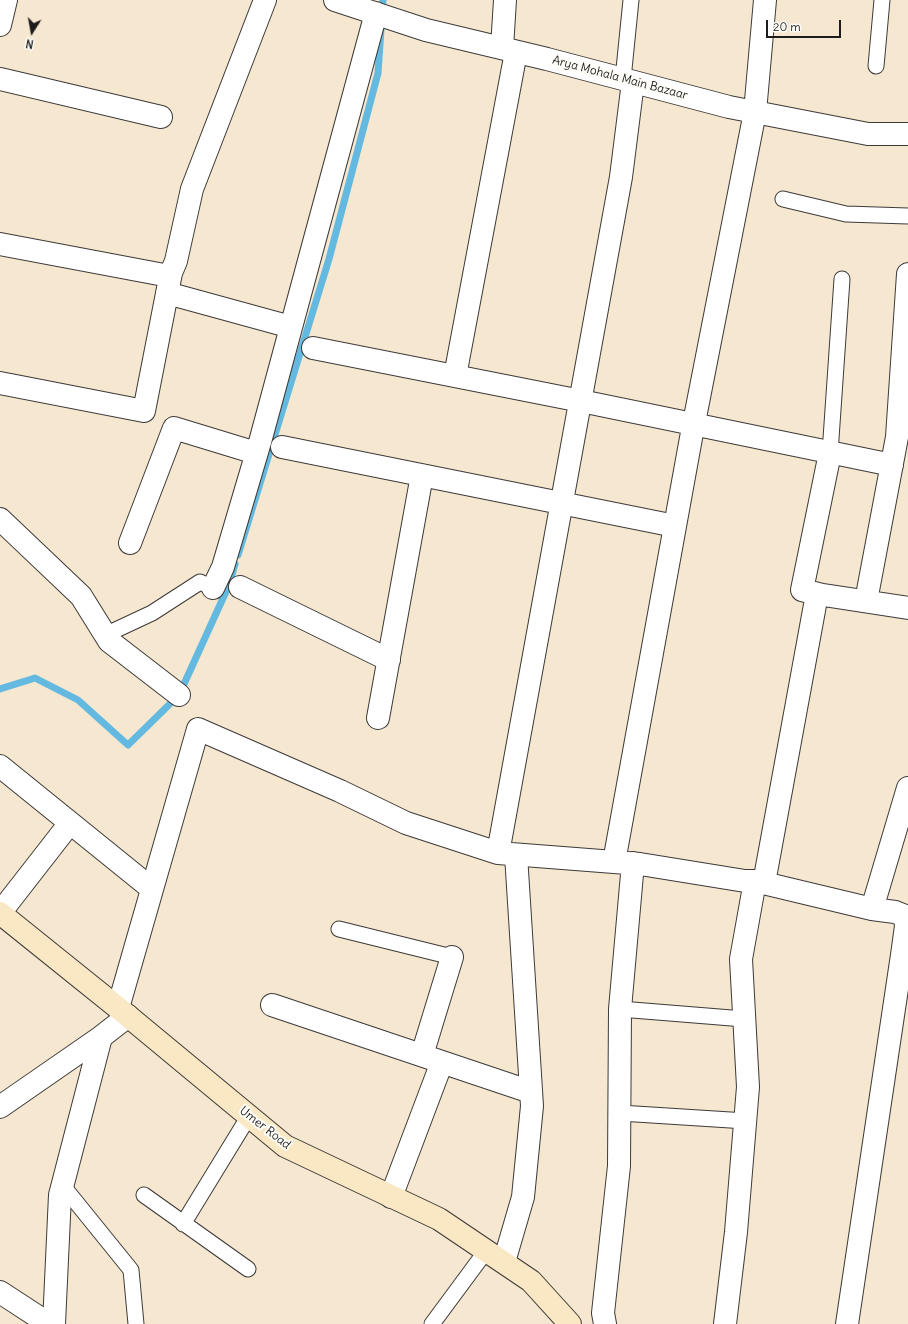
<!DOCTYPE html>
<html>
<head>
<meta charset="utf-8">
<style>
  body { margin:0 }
  #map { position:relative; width:908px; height:1324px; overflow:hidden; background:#f5e7d0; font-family:Delius,sans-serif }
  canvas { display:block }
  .north { position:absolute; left:12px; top:12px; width:40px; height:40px; -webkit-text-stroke:3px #fdfcf7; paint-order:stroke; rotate:191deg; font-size:11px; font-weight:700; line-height:16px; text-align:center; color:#1c1c1c }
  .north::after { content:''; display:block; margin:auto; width:14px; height:18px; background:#1c1c1c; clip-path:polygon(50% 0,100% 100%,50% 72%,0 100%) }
  .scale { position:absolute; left:766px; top:20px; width:75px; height:18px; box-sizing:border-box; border:2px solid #1c1c1c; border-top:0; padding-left:5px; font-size:12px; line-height:14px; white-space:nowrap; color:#1c1c1c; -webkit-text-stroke:3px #fdfcf7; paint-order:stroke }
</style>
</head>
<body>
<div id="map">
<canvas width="908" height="1324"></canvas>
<div class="north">N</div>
<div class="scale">20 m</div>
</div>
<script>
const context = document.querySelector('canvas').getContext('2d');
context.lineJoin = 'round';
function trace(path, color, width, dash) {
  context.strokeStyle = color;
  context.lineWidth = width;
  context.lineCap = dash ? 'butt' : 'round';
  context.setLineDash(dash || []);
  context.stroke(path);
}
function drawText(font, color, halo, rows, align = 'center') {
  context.font = font + ' Delius,sans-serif';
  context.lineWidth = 4;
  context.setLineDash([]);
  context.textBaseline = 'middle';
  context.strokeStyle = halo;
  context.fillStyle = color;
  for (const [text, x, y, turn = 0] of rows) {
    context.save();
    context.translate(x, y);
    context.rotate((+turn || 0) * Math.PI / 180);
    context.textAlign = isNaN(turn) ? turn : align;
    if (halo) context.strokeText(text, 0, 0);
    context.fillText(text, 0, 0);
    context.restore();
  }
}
const stream = new Path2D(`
  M382 13 383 0
  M238 555 329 259 378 73 381 29
  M0 689 35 678 78 700 128 745 179 695 229 585 235 564`);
const lane = new Path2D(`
  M876 66 882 0
  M623 79 631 0
  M783 199 846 214 908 216
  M830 453 842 279
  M105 635 152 613 200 582 213 588
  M339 929 452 957
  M620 1009 744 1019
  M620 1113 746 1121
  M63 1186 131 1270 136 1324
  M144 1195 248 1269
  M183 1224 249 1116
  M432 1324 486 1251`);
const street = new Path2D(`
  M335 0 426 30 547 59 729 107 868 134H908
  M0 25 6 0
  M502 48 505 0
  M0 79 161 117
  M0 244 164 275 171 273 176 261 192 189 265 0
  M167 293 291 327
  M313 348 581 401 892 465
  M455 376 516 52
  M0 383 144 411 171 273
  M282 447 675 526
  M0 519 81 596 109 641 179 695
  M130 543 174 428 256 453
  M240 587 389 660
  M213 588 223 567 260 442 376 13
  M822 595 802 590 830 453
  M866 601 897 437 908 274
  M378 718 422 475
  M0 766 152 889
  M498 853 621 177 633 82
  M614 862 691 438 755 112 765 0
  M764 883 817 594 908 608
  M872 909 908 788
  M0 913 70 823
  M272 1005 531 1092
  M118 1008 198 729 340 791 406 823 498 853 640 864 745 881H755L872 909 895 912 905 916 906 926 902 955 847 1324
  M422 1055 452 957
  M0 1107 101 1037 128 1016
  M391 1197 442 1062
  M504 1262 523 1197 532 1106 516 855
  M0 1292 49 1324
  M54 1324 60 1195 101 1037
  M605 1324 603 1313 619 1166 620 1009 633 863
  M725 1324 736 1232 748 1087 741 959 755 881`);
const secondary = new Path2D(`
  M0 913 128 1016 285 1146 439 1219 531 1281 570 1324`);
const streetNames = [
  ["Arya Mohala Main Bazaar",620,78,15],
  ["Umer Road",265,1128,38]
];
trace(stream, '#63b9e0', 7);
trace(lane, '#3d3a37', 17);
trace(street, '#3d3a37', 24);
trace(secondary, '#3d3a37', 24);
trace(lane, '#fff', 15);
trace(street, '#fff', 22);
trace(secondary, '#fae7c3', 22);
drawText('12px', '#1c1c1c', '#fdfcf7', streetNames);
</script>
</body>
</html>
